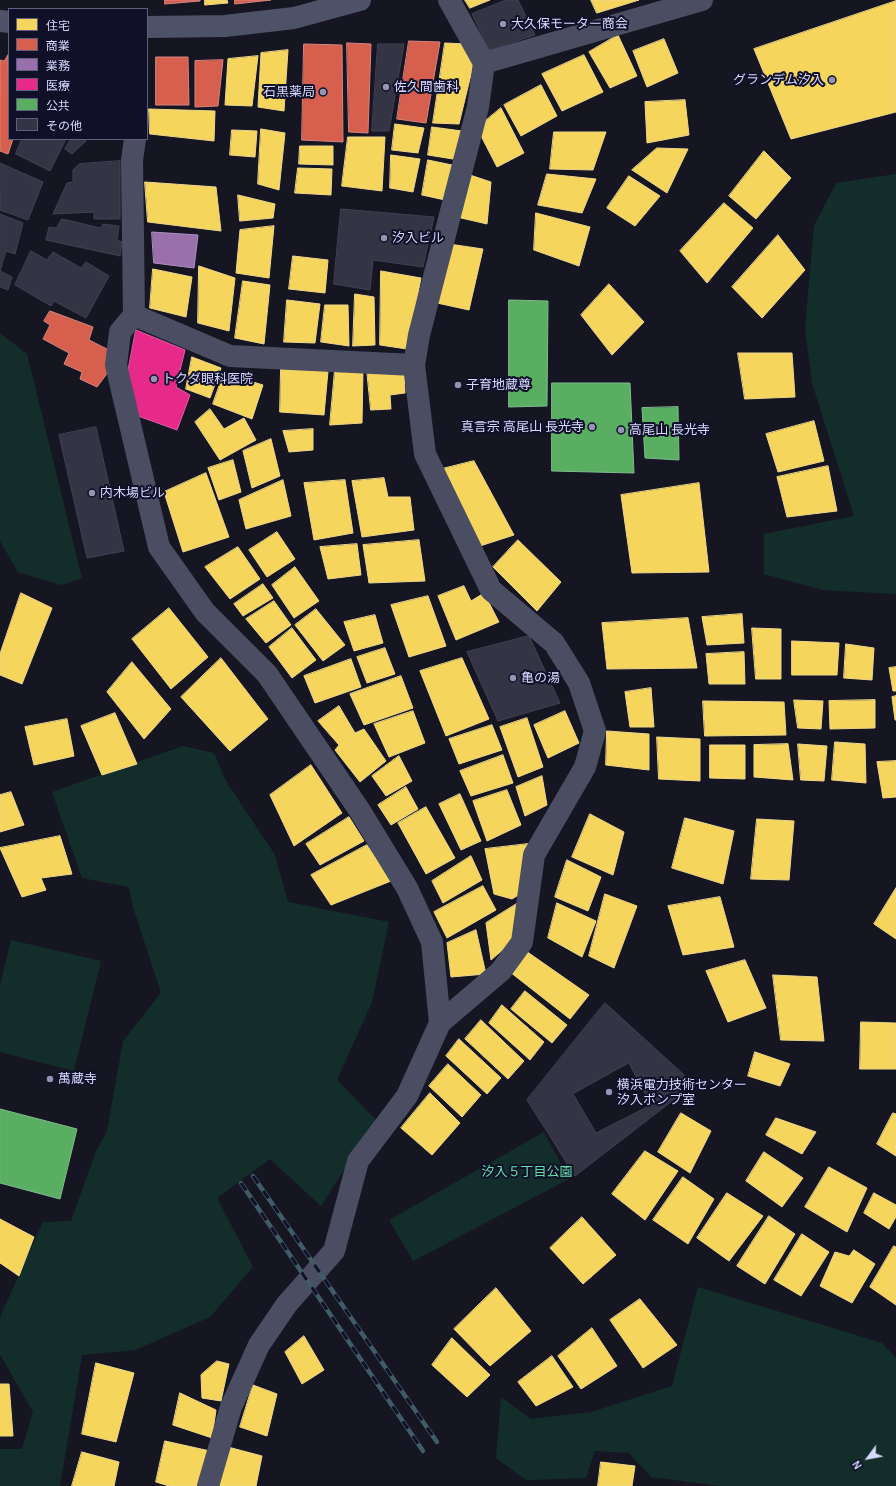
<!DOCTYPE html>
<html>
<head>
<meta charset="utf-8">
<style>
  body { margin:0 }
  #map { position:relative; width:896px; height:1486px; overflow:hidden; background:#161622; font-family:Karla,"Noto Sans JP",sans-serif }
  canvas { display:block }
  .legend { position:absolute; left:8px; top:8px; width:140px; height:132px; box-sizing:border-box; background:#101028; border:1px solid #60607e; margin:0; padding:5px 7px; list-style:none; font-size:12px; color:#d7d9ff }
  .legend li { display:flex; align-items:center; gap:8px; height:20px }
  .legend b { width:20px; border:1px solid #60607e }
  .north { position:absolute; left:848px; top:1438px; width:40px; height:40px; -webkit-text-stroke:3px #101028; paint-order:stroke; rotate:238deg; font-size:11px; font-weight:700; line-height:16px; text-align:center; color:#d7d9ff }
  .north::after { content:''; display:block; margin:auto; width:14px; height:18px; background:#d7d9ff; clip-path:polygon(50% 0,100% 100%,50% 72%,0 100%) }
</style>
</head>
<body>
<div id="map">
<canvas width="896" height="1486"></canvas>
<ul class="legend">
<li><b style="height:11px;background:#f6d55c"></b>住宅</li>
<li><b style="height:11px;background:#d6604d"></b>商業</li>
<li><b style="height:11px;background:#9970ab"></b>業務</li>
<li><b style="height:11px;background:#e7298a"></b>医療</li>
<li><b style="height:11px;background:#5aae61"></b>公共</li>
<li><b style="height:11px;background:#343444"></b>その他</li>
</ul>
<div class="north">N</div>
</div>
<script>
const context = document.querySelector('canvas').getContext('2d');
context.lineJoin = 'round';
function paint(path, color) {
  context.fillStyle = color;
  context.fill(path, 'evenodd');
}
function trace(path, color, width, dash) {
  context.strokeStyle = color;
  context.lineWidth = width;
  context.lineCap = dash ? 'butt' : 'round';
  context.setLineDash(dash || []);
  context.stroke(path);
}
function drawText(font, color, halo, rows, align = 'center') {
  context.font = font + ' Karla,"Noto Sans JP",sans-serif';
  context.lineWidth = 4;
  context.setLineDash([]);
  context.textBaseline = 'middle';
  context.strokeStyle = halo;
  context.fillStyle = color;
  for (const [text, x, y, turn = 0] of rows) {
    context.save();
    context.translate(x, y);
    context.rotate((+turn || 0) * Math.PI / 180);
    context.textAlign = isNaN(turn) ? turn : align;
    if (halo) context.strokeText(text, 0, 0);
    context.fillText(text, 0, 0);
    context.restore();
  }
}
const green = new Path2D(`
  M896 174V594L823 590 764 574V534L854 516 812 383 805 328 814 226 836 183Z
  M0 333 27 354 82 578 61 585 18 572 0 541Z
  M183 746 214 753 226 781 275 855 288 902 389 922 372 1002 337 1080 376 1120 321 1206 270 1159 217 1198 253 1267 210 1317 135 1350 82 1355 60 1486H0V1449H22L33 1412 0 1354V1317L43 1222 71 1221 96 1151 107 1131 123 1041 161 993 133 907 129 887 82 878 52 792Z
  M11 940 101 961 74 1071 0 1052V985Z
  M544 1132 569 1179 413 1261 389 1220Z
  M698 1287 882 1343 896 1358V1486H720L651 1477 629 1453 595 1451 586 1478 526 1480 496 1458 501 1397 531 1419 591 1412 672 1386Z`);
const homes = new Path2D(`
  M205 0H227L228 3 205 5Z
  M465 0H490L470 8Z
  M591 0H639L597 13Z
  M896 1V112L791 139 754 49Z
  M618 35 637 76 610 88 589 52Z
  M664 39 678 73 647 87 633 51Z
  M445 43 466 44 474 62 459 124 433 123Z
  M288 50 284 111 258 107 261 53Z
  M584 55 603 92 562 111 542 74Z
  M258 56 252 106 225 105 228 59Z
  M541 85 557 116 521 136 504 105Z
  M685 100 689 135 647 143 645 102Z
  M501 108 524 153 497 167 477 128Z
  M149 109 215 111 214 141 150 134Z
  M395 124 424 128 418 153 392 150Z
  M432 127 462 131 453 159 428 155Z
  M261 129 285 133 279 190 258 184Z
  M232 130 257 131 255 157 230 155Z
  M554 132H606L593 170 550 169Z
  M348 137H385L382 191 342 186Z
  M300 146H333V165L299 164Z
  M657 148 688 149 667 193 632 170Z
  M764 151 791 178 756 219 729 196Z
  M391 155 420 159 413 192 390 188Z
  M428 160 452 165 445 200 422 195Z
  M298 168 332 169 331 195 295 193Z
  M467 174 491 182 487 224 457 217Z
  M547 174 596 179 582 213 538 205Z
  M629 176 660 196 635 226 607 208Z
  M145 182 216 187 221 231 148 222Z
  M238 195 275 204 273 218 240 221Z
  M724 203 753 228 707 283 680 251Z
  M536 213 590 227 579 266 534 250Z
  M274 226 269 278 236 273 240 230Z
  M778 235 805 270 762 318 732 287Z
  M449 244 483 249 469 310 437 303Z
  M293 256 328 260 325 293 289 289Z
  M199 266 235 278 229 331 198 323Z
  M153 269 192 277 186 317 150 308Z
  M381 271 421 278 407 349 380 345Z
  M243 281 270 285 264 344 235 338Z
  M609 284 644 322 612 355 581 315Z
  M355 294 374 297 375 345 353 346Z
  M287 300 320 304 315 343 284 342Z
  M325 305H348L349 346 321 342Z
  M738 353H792L795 397 745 399Z
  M192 357 221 368 210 398 186 389Z
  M281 369 328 371 324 415 280 412Z
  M335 370 363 371 362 423 330 425Z
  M367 370 404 373 405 393 390 395 391 409 371 410Z
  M224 373 263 385 252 419 213 404Z
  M210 409 224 429 244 418 256 440 220 460 195 422Z
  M814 421 824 461 778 472 766 434Z
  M313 429V450L289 452 283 431Z
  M271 439 280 476 252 488 243 451Z
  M233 460 241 492 219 500 208 468Z
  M474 461 514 535 480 546 442 469Z
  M828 466 837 511 787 517 777 477Z
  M206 473 229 537 183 552 164 492Z
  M384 478 388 497H410L414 530 362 537 352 481Z
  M283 480 291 516 246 529 239 500Z
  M345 480 353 533 314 540 304 483Z
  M699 483 709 572 632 573 621 495Z
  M277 532 295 559 267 577 249 550Z
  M419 540 425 581 369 583 363 545Z
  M518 540 561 582 537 611 493 567Z
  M357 544 361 575 328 579 320 547Z
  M238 547 260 579 230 599 205 567Z
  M295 567 319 601 294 618 272 585Z
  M263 584 273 598 243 616 234 604Z
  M464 586 471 601 484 593 499 622 456 640 438 596Z
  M21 593 52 608 22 684 0 675V654Z
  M428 596 446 646 409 657 391 605Z
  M274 601 291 625 266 643 246 619Z
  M169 608 208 657 171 689 132 639Z
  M316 609 345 645 323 661 295 625Z
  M742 614 744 643 707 645 702 617Z
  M375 615 383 643 354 651 344 622Z
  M688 618 697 668 607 669 602 623Z
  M292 628 316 660 292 678 269 647Z
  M752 628 781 629V679H756Z
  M792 641 839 643 837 675H792Z
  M846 644 874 648 872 680 844 678Z
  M385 648 395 674 367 683 357 657Z
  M744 652 745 684H709L706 654Z
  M221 658 268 719 230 751 181 697Z
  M462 658 489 719 446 736 420 671Z
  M351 659 361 687 315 703 304 676Z
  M132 662 171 709 144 739 107 692Z
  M896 667V691H893L889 668Z
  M401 676 413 708 364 725 350 694Z
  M651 688 654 727H630L625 692Z
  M896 696V720H895L892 697Z
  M794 700 823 701 821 729 798 728Z
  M875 700V728L830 729 829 701Z
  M703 701 784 702 786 735 705 736Z
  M339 706 355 733 364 729 386 761 360 782 335 750 339 745 318 721Z
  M413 711 425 743 389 757 374 724Z
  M565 711 579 743 548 758 534 725Z
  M115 713 137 764 102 775 81 726Z
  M527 718 543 767 518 777 500 727Z
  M67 719 74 756 34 765 25 727Z
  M492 725 502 750 459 764 449 739Z
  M607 731 649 734V770L606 765Z
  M657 737 700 739V781L659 779Z
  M835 742 865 744 866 783 832 780Z
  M788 744 793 780 754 777V745Z
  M798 744 827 746 824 781 801 780Z
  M710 745H745V779L710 778Z
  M503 755 513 783 471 796 460 771Z
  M399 756 412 781 386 796 372 776Z
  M896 761V797L883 798 877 762Z
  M311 765 342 813 294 846 270 795Z
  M542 776 547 805 525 816 516 787Z
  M406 787 418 809 391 825 378 805Z
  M507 790 521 825 487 841 473 801Z
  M11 792 24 825 0 832V795Z
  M460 794 481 841 461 850 439 804Z
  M426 807 455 858 426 874 398 823Z
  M590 814 624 832 613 875 572 857Z
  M349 817 364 841 320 865 306 844Z
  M685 818 734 831 723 884 672 868Z
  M757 819 794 821 789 880 751 879Z
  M60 836 72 874 41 878 46 890 22 897 0 848Z
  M528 844 525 891 512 899 494 894 485 849Z
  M367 845 391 881 331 905 311 875Z
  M471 856 482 880 443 903 432 881Z
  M567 860 601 877 588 911 555 897Z
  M483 886 496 910 447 938 434 912Z
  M896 888V939L874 924Z
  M605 894 637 906 614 968 589 956Z
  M720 897 734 947 683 955 668 906Z
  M518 903 513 941 491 960 486 923Z
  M557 903 596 921 582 957 548 938Z
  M476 930 486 974 451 977 447 943Z
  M526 951 589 995 570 1019 510 972Z
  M745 960 766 1008 728 1022 706 971Z
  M773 975 817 977 824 1041 781 1040Z
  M525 991 567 1025 552 1043 511 1009Z
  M502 1005 544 1042 530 1060 489 1023Z
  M481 1020 524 1061 508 1079 465 1039Z
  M861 1022 896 1023V1069H860Z
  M459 1039 501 1078 487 1094 446 1056Z
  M755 1052 790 1064 780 1086 748 1076Z
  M448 1064 481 1095 462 1117 429 1086Z
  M430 1093 460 1123 432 1155 401 1128Z
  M681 1113 711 1131 690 1173 658 1152Z
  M893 1113 896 1114V1156L877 1144Z
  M776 1118 816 1132 802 1154 766 1135Z
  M645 1151 678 1171 645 1220 612 1194Z
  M764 1152 803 1178 782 1207 746 1181Z
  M829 1167 867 1188 847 1232 805 1207Z
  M683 1177 714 1199 688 1244 653 1220Z
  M727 1193 763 1216 729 1261 697 1238Z
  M874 1193 896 1205V1217L889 1229 864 1213Z
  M769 1216 795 1234 765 1284 737 1266Z
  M582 1217 616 1255 583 1284 550 1248Z
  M0 1219 34 1237 19 1276 0 1263Z
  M802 1234 829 1252 801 1296 774 1280Z
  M894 1246 896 1247V1305L870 1287Z
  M854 1250 875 1264 852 1303 820 1286 835 1252 849 1256Z
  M496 1288 531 1331 490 1366 454 1329Z
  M640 1299 677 1345 643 1368 610 1320Z
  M592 1328 617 1366 581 1389 558 1356Z
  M304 1336 324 1370 302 1384 285 1352Z
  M452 1338 490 1375 467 1397 432 1365Z
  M552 1356 573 1387 536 1406 518 1382Z
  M217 1361 229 1364 221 1401 202 1398 201 1375Z
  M96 1363 134 1373 116 1442 82 1434Z
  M0 1384H9L13 1436H0Z
  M253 1385 277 1394 267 1436 240 1427Z
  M180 1393 216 1410 212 1438 173 1425Z
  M165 1441 210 1451 201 1486H169L156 1482Z
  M228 1447 262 1456 256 1486H217Z
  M82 1452 119 1462 114 1486H72Z
  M601 1462 635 1466 632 1486H598Z`);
const shops = new Path2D(`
  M165 0H200V1L165 4Z
  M235 0H271L235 4Z
  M409 41 440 42 426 123 397 119Z
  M347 43 371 44 368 133 349 132Z
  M304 44 342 45 343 142 302 140Z
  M8 55 9 139H13L8 154 0 151V60L4 61Z
  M156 57H188L189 105H156Z
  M223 60 218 106 195 107V61Z
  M50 311 93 327 89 340 109 350 106 375 97 387 80 379 82 372 64 364 69 353 43 339 50 325 44 321Z`);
const offices = new Path2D(`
  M152 232 198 235 194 268 154 263Z`);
const health = new Path2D(`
  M136 330 185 350 176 387 190 395 177 430 138 416 128 371Z`);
const public = new Path2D(`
  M509 300 548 301 547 406 509 407Z
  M552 383H630L634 473 552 471Z
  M678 407 679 460 645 458 642 408Z
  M0 1109 77 1129 60 1199 0 1183Z`);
const building = new Path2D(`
  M506 0H518L535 35 489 50 472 14Z
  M378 44H404L389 131H372Z
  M22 139H66L50 171 16 154Z
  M71 139H82L86 141 72 154 65 149Z
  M120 161V219H94V212L53 214 67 183 73 182V170L79 164Z
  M0 163 43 182 28 220 0 210 1 187H0Z
  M341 209 434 217 423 267 373 260 370 290 334 284Z
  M0 214 23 223 15 254 6 251 0 271 12 277 8 290 0 287Z
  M62 219 101 228 103 224 119 226 117 240 122 242 120 256 46 240 49 227 56 228Z
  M31 251 47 260 53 252 81 268 86 262 109 276 86 318 54 301 51 306 15 285Z
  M96 427 124 551 87 558 59 435Z
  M529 636 560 703 498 721 467 652Z
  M605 1003 694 1084 575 1176 527 1100Z
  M629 1063 651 1105 596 1133 573 1094Z`);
const street = new Path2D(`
  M484 63 702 0
  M135 139 132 160 134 315 120 332 116 365 159 547 205 612 267 674 360 811 407 888 432 942 440 1023
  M134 315 230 356 414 365
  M208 1486 231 1407 259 1345 287 1304 334 1251 358 1161 407 1096 440 1023 501 971 522 942 534 855 585 767 595 731 579 683 554 643 491 590 425 454 414 365 419 335 478 107 484 63 449 0`);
const secondary = new Path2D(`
  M0 21 9 22
  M147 27 225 26 294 18 360 0`);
const rail = new Path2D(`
  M253 1176 437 1442
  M241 1183 423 1451`);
const markers = [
  [503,24,4,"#9395b2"],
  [832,80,4,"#9395b2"],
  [386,87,4,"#9395b2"],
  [323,92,4,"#9395b2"],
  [384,238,4,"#9395b2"],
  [154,379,4,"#9395b2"],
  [458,385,4,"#9395b2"],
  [592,427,4,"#9395b2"],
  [621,430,4,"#9395b2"],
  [92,493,4,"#9395b2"],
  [513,678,4,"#9395b2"],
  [50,1079,4,"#9395b2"],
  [609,1092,4,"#9395b2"]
];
const poiNames = [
  ["大久保モーター商会",511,24],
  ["グランデム汐入",824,80,"right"],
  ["佐久間歯科",394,87],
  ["石黒薬局",315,92,"right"],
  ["汐入ビル",392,238],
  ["トクダ眼科医院",162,379],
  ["子育地蔵尊",466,385],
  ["真言宗 高尾山 長光寺",584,427,"right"],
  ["高尾山 長光寺",629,430],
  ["内木場ビル",100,493],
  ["亀の湯",521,678],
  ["萬蔵寺",58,1079],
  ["横浜電力技術センター",617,1085],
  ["汐入ポンプ室",617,1100]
];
const parkNames = [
  ["汐入５丁目公園",527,1172]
];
paint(green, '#132e2a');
paint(homes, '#f6d55c');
trace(homes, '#edd68d', 1);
paint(shops, '#d6604d');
trace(shops, '#d68482', 1);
paint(offices, '#9970ab');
trace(offices, '#ac90c4', 1);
paint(health, '#e7298a');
trace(health, '#e25ead', 1);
paint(public, '#5aae61');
trace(public, '#80bb90', 1);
paint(building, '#343444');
trace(building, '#414156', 1);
trace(street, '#4b4d63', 22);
trace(secondary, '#4d5269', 22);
trace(rail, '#415c68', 4.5);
trace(rail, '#101028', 3, [9]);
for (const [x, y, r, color] of markers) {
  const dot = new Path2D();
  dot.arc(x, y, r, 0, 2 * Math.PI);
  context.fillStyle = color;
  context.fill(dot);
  trace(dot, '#101028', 1.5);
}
drawText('13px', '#d7d9ff', '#101028', poiNames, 'left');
drawText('13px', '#61e0ab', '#101028', parkNames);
</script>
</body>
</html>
